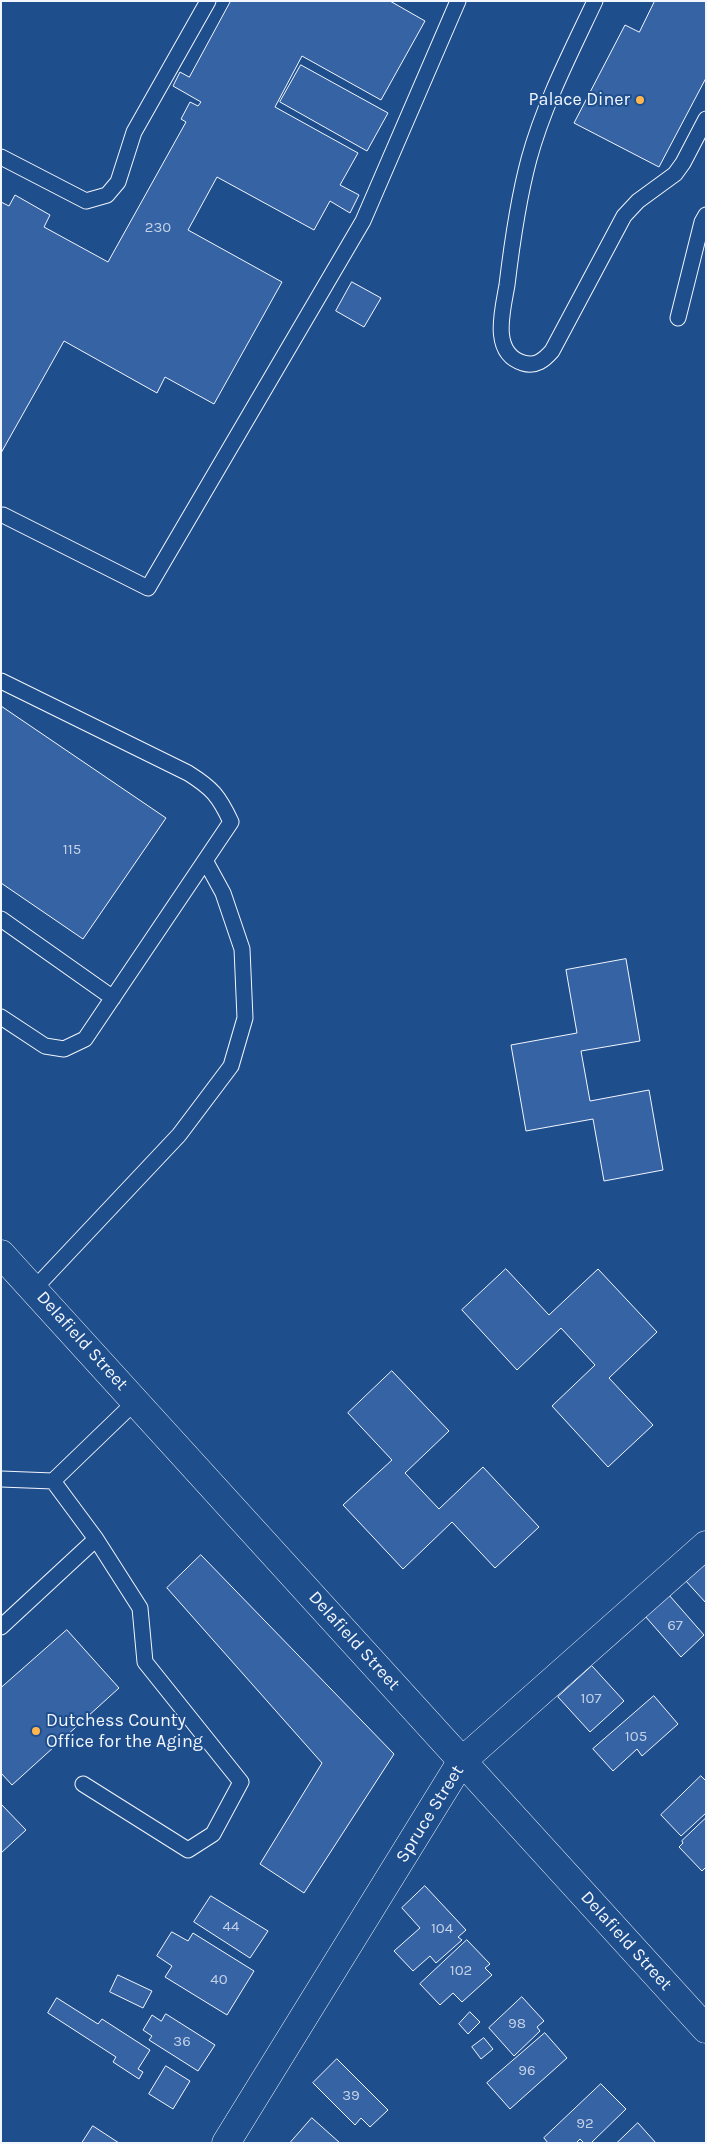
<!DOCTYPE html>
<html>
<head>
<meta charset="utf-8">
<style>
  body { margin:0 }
  #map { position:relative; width:707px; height:2144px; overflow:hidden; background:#1f4e8c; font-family:Karla,sans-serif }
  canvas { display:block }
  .frame { position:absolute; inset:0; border:2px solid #f2f6ff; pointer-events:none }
</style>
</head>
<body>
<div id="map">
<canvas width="707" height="2144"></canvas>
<div class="frame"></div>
</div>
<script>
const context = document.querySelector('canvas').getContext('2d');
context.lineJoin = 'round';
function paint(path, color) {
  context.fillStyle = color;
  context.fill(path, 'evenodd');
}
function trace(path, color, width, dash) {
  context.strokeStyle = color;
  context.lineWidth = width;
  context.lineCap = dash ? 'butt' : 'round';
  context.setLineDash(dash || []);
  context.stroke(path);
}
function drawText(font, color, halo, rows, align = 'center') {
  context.font = font + ' Karla,sans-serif';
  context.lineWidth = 4;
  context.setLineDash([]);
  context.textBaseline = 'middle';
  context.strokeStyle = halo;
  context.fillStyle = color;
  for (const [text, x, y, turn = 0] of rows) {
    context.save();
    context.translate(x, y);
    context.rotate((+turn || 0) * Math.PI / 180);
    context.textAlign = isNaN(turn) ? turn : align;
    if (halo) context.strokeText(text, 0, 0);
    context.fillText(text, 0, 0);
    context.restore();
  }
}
const building = new Path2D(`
  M231 1H390L425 21 381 100 302 56 275 107 358 153 340 185 359 195 350 213 330 201 314 230 217 177 188 230 282 282 214 404 165 377 157 393 64 341 1 453V202L9 206 15 195 50 215 44 227 108 262 186 122 181 119 190 102 198 106 201 102 173 86 180 72 189 77Z
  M655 1H706V78L659 167 574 123 625 25 639 32Z
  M301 65 388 113 367 151 280 102Z
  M352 282 381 298 364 327 336 311Z
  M1 706 166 818 83 939 1 883Z
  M626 959 640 1041 581 1051 590 1101 649 1090 663 1170 604 1181 593 1119 526 1131 511 1045 577 1033 566 970Z
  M506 1269 549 1315 598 1269 657 1332 609 1378 653 1425 608 1467 552 1406 595 1365 561 1328 517 1370 462 1310Z
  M392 1371 449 1431 405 1473 439 1509 483 1467 539 1527 495 1568 452 1522 403 1569 343 1505 392 1460 348 1413Z
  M201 1555 394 1754 304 1893 260 1864 322 1763 167 1588Z
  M706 1560V1603L685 1580Z
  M669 1595 704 1635 681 1657 645 1616Z
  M67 1630 119 1688 12 1785 1 1773V1688Z
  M592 1666 624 1701 590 1732 558 1697Z
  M654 1696 678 1724 642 1756 637 1749 613 1771 593 1749Z
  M701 1776 706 1781V1813L681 1836 661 1815Z
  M1 1804 26 1830 1 1853Z
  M706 1818V1867L702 1871 679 1847 683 1843 682 1841Z
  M425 1886 466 1930 458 1937 462 1940 436 1963 430 1956 413 1971 394 1951 420 1928 402 1908Z
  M211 1896 268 1931 250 1958 194 1922Z
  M172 1932 188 1941 193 1933 254 1971 227 2015 165 1977 172 1966 157 1956Z
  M467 1940 490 1964 485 1968 492 1975 462 2002 453 1993 440 2005 420 1984Z
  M118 1975 152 1991 143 2008 110 1992Z
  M522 1997 544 2021 537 2027 540 2031 514 2056 489 2028Z
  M57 1998 98 2024 102 2019 150 2050 138 2069 143 2072 139 2079 113 2062 116 2057 48 2013Z
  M470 2012 480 2022 468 2034 459 2024Z
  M166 2014 215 2045 198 2071 149 2040 152 2036 143 2030 152 2015 161 2021Z
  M545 2033 567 2058 510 2109 487 2083Z
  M484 2038 493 2049 481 2059 472 2047Z
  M337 2059 388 2110 370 2127 361 2118 355 2125 313 2083Z
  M166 2066 190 2081 173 2109 149 2094Z
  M601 2084 626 2109 591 2143H584L580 2139 576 2143H548L544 2138Z
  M312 2118 340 2143H290Z
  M638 2123 656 2143H617Z
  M93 2126 119 2143H82Z`);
const lane = new Path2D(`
  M595 1C571 52 544 104 529 159 518 200 512 243 507 285 503 309 490 353 523 363 536 367 544 360 552 351L624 216 638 201 675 174 683 163 706 119
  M1 157 86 201 107 195 118 182 134 132 208 1
  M678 318 702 222 706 215
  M3 515 148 588 363 221 458 1
  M1 681 188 773C212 788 219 796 231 822L85 1039 64 1049 45 1046 1 1017
  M1 919 113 998
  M34 1289 179 1135 231 1066 245 1018 242 949 223 893 206 862
  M1 1479 53 1481 136 1401
  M1 1627 96 1539 53 1481
  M83 1784 188 1850 213 1834 241 1782 145 1662 140 1608 96 1539`);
const street = new Path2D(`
  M226 2143 461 1762 706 1545`);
const secondary = new Path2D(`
  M1 1254 706 2029`);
const markers = [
  [640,100,5,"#ffb74d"],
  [36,1731,5,"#ffb74d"]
];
const numberNames = [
  ["230",158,228],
  ["115",72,850],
  ["67",675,1626],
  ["107",591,1699],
  ["105",636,1737],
  ["44",231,1927],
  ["104",442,1929],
  ["102",461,1971],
  ["40",219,1980],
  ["98",517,2024],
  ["36",182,2042],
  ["96",527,2071],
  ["39",351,2096],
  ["92",585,2124]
];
const poiNames = [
  ["Palace Diner",630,100],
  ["Dutchess County",46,1721,"left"],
  ["Office for the Aging",46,1742,"left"]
];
const streetNames = [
  ["Delafield Street",82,1341,48],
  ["Delafield Street",354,1641,48],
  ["Spruce Street",430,1814,-58],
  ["Delafield Street",626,1941,48]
];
paint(building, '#3563a3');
trace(building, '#f2f6ff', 1);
trace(lane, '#f2f6ff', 17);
trace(street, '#f2f6ff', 29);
trace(secondary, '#f2f6ff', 29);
trace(lane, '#1f4e8c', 15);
trace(street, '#1f4e8c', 28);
trace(secondary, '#1f4e8c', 28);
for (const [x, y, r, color] of markers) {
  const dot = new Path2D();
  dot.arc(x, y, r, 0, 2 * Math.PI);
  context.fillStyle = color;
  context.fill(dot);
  trace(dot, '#1f4e8c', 2);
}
drawText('15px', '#c3d1e8', null, numberNames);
drawText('18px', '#f2f6ff', '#1f4e8c', poiNames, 'right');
drawText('18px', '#f2f6ff', '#1f4e8c', streetNames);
</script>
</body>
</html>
